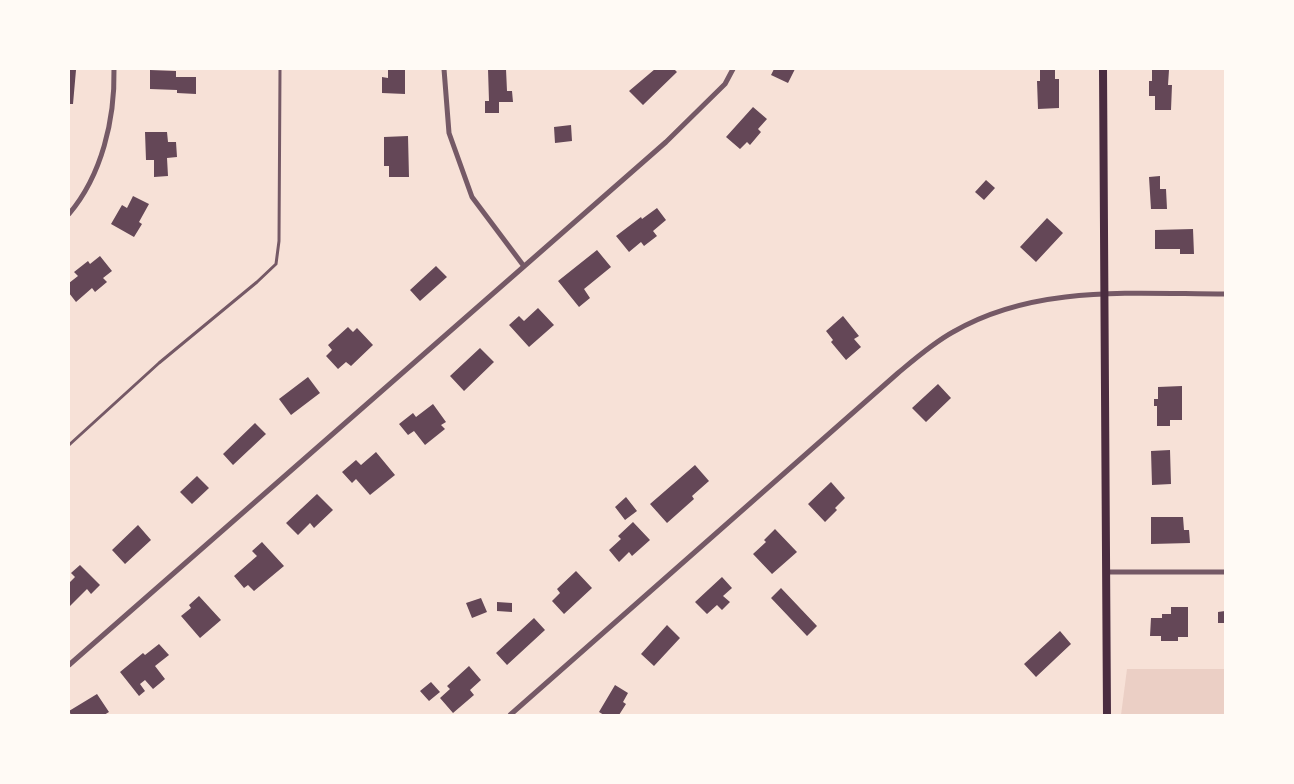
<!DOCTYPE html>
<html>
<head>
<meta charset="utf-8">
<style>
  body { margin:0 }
  #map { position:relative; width:1294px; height:784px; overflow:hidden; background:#f7e1d7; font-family:Cabin,sans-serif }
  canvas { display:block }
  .frame { position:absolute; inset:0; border:70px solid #fffaf5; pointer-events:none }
</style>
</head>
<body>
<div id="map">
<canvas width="1294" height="784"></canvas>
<div class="frame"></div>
</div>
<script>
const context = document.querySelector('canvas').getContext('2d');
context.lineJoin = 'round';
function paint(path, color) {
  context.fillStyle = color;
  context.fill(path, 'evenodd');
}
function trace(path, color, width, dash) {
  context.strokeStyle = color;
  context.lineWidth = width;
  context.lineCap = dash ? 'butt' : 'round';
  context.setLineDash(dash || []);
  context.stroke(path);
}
const green = new Path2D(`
  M1127 669H1225V715H1121Z`);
const building = new Path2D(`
  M388 69H405V94L382 93V77L388 78Z
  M488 69H506L507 91H512L513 102H499V113H485V101H489Z
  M655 69H674L677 72 643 105 629 91Z
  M774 69H795L788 83 771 75Z
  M1040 69H1055V79H1059V108L1038 109 1037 81H1040Z
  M69 70H76L73 104H69Z
  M150 70 176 71V77H196V94L177 93V90L150 89Z
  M1152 70H1169L1168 85H1172L1171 110H1155V96H1149V81H1152Z
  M753 107 767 119 758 129 761 132 750 145 747 142 740 149 726 137Z
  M571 125 572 141 555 143 554 127Z
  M145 132H167L168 142H176L177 157 167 158 168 176 154 177V160H146Z
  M408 136 409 177H389V166H384V137Z
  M1160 176V189H1166L1167 209H1151L1149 177Z
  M986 180 995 188 984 200 975 192Z
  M133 196 149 204 139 222 142 224 134 237 111 224 122 205 127 208Z
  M657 208 666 220 653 231 657 236 644 246 641 242 629 252 616 236 641 217 642 219Z
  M1047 218 1063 233 1036 262 1020 247Z
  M1193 229 1194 254H1180V249H1155V230Z
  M597 250 611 267 584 289 590 298 579 307 558 281Z
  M100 256 112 271 103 278 107 282 95 292 92 288 76 302 69 293V283L78 276 74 272 88 261 90 264Z
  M436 266 447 277 420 301 410 290Z
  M538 308 554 325 529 347 509 325 519 316 524 321Z
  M843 316 859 336 854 339 861 347 846 360 831 342 833 340 826 331Z
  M348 327 353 332 357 328 373 345 351 366 346 362 338 369 326 356 332 350 328 345Z
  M480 348 494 362 464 391 450 376Z
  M308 377 320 393 291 415 279 399Z
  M938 384 951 398 926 422 912 408Z
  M1182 386V420H1170V426H1157V406H1154V399H1158V387Z
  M433 404 446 422 441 425 445 429 425 445 414 431 408 435 399 424 413 413 416 417Z
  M255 423 266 434 233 465 223 454Z
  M1170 450 1171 484 1152 485 1151 451Z
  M376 452 395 475 370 495 356 479 352 483 342 472 356 460 361 465Z
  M695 465 709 481 692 496 694 499 667 523 650 504Z
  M197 476 209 488 192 504 180 492Z
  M831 482 845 498 835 508 837 510 825 522 808 504Z
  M317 494 333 510 314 528 310 523 298 535 286 523Z
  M626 497 637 511 625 520 615 507Z
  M1151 517H1183L1184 530H1189L1190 543 1151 544Z
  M633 522 650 540 632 556 629 552 619 562 609 550 621 539 618 536Z
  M138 525 151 540 125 564 112 550Z
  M775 529 797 552 772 574 753 554 766 542 764 540Z
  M262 542 284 566 254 591 248 585 244 588 234 576 257 556 252 551Z
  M80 565 100 585 91 594 87 589 69 607V583L75 577 71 573Z
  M576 571 592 588 564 614 552 601 560 593 557 589Z
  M722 577 732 588 723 596 730 602 722 610 717 605 707 614 695 602Z
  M781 588 817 626 807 636 771 598Z
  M199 596 221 620 200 638 181 616 191 608 189 605Z
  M481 598 487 612 472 618 466 603Z
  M497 602 512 603V612L497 611Z
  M1171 607H1188V637H1178V641H1161V636H1150L1151 618H1162V614H1171Z
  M1225 611V623H1218V612Z
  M534 618 545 630 507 665 496 653Z
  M667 625 680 638 654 666 641 654Z
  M1060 631 1071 644 1036 677 1024 664Z
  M159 644 169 655 155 666 165 679 153 689 145 680 140 684 145 691 139 696 120 672 143 653 145 655Z
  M469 666 481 680 470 690 474 695 453 713 440 698 450 689 447 686Z
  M431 682 440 692 429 701 420 691Z
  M615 685 628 693 623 702 626 704 619 715H604L599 712Z
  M97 694 109 712 104 715H71L69 711Z`);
const service = new Path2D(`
  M69 445 159 363 257 282 276 264 279 241 280 69`);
const minor = new Path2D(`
  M444 69 449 133 472 197 523 265
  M69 214C102 175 115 119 114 69
  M1108 572H1225
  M69 665 666 142 725 84 733 69
  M510 715 898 373C916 358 933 343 953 332 1035 284 1134 294 1225 294`);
const secondary = new Path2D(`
  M1103 69 1107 715`);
paint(green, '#ebcfc5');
paint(building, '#644757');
trace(service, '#755966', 3);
trace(minor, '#755966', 5);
trace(secondary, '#4a2c40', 8);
</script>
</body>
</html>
